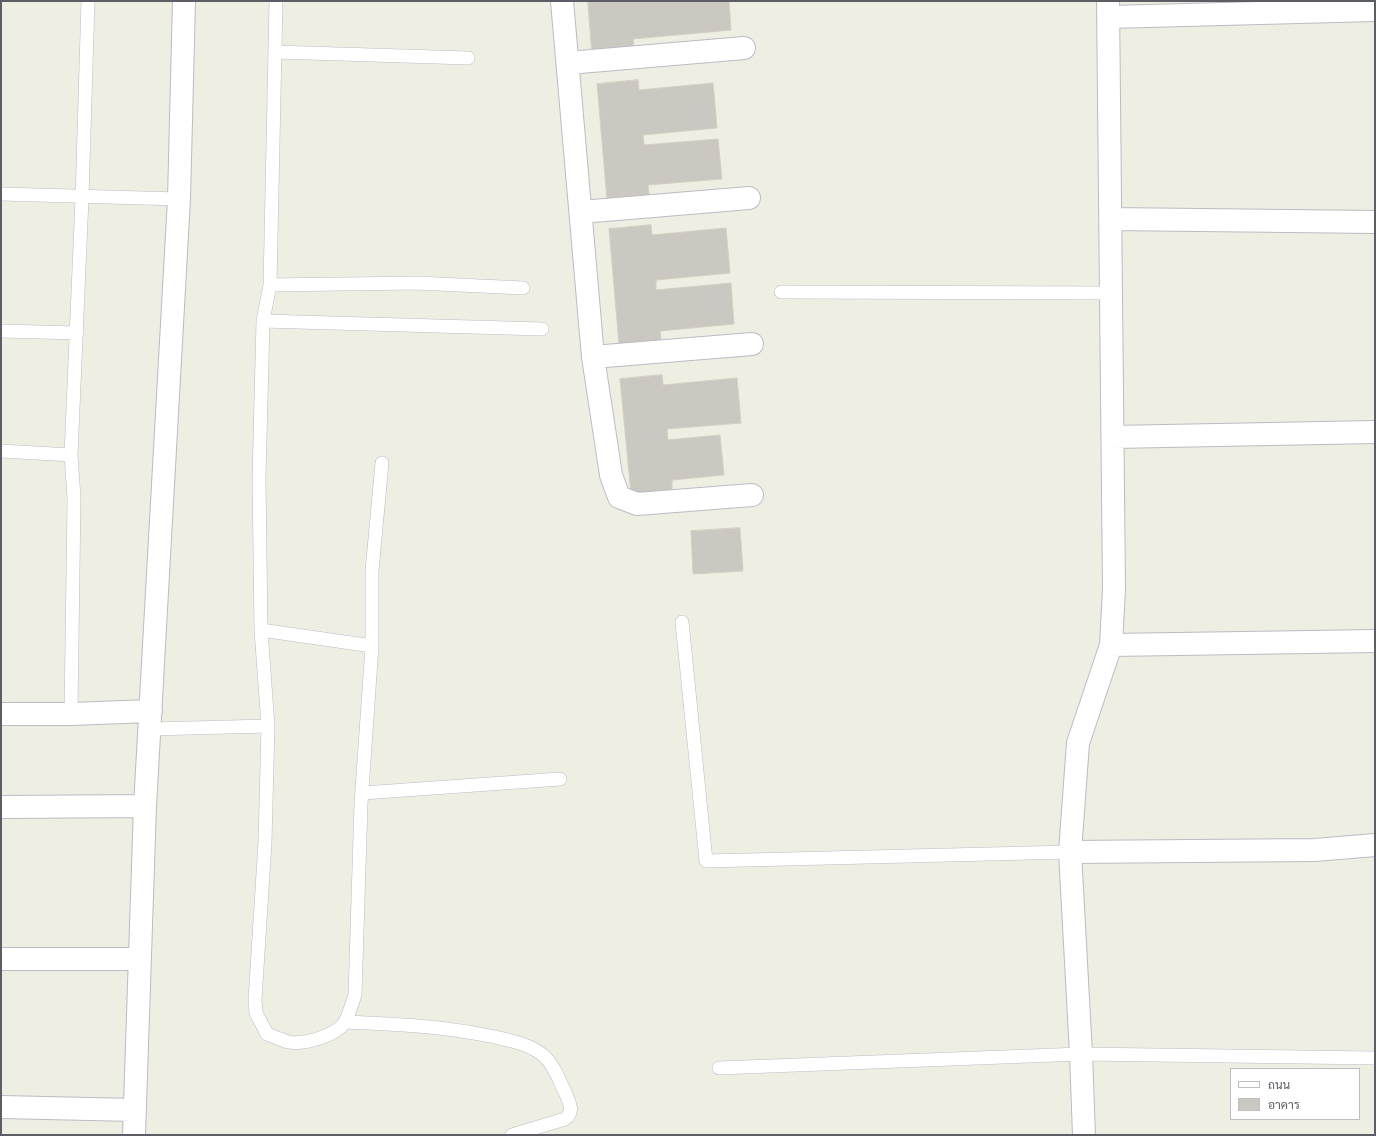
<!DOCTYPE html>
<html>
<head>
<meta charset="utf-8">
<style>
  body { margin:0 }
  #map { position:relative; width:1376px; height:1136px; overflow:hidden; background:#efeee3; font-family:Raleway,Sarabun,sans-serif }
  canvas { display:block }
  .frame { position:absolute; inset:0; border:2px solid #5b5e65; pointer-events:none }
  .legend { position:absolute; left:1230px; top:1068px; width:130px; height:52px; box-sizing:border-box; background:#fff; border:1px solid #bdbfc1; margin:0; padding:5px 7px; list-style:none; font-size:12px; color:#5b5e65 }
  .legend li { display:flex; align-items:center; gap:8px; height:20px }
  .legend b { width:20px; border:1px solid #bdbfc1 }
</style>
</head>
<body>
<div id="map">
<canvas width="1376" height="1136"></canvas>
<div class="frame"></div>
<ul class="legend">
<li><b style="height:5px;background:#fff"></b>ถนน</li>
<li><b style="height:11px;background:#cac8c0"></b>อาคาร</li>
</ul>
</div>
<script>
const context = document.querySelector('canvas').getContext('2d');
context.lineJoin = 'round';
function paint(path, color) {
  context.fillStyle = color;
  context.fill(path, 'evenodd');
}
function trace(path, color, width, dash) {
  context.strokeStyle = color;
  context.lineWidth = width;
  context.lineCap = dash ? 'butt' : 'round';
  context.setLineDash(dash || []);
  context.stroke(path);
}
const building = new Path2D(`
  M588 1H729L731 30 633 39 634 48 592 52Z
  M638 80 639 90 713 83 717 128 643 135 644 145 718 139 722 179 648 185 649 195 607 199 597 84Z
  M651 225 652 235 726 228 730 273 656 280V290L731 283 734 324 660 331 661 340 619 344 609 229Z
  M662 375 663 385 737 378 741 423 667 429 668 440 720 435 724 475 672 480V490L631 494 620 379Z
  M740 528 743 571 693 574 691 531Z`);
const lane = new Path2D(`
  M275 52 468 58
  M1 194 179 199
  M270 285 417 283 523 288
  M781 292 1112 293
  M263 321 542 329
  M1 331 77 333
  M1 451 71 455
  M682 622 706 861 1070 852
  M261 630 372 646 361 804 355 995C352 1004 349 1014 345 1022 336 1036 303 1045 288 1042 281 1040 273 1036 267 1034L256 1013 255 1000 265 842 268 726 261 630 259 478 263 321 270 285 276 1
  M372 646V571L382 463
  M71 714 74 498 71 455 82 198 88 1
  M151 729 268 726
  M363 793 560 779
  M345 1022C395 1024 440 1026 490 1036 508 1040 528 1043 544 1056 554 1065 559 1080 565 1092 569 1102 575 1112 565 1119L512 1135
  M719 1068 1081 1054 1375 1058`);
const street = new Path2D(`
  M562 1 593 357 611 475 619 497 637 504 752 495
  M1109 17 1375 10
  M568 63 744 48
  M581 212 749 198
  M1112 219 1375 222
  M593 357 752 344
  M1113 437 1375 432
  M1111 645 1375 641
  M1 714H71L151 711
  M1 807 145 806
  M1070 852 1315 850 1375 845
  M1 959H139
  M1 1107 134 1110
  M134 1135 145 806 179 199 184 1
  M1084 1135 1081 1054 1070 852 1078 743 1111 645 1114 589 1108 1`);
paint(building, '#cac8c0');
trace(building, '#d4d0c1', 1);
trace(lane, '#bbbcc3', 14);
trace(street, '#bbbcc3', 24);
trace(lane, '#fff', 13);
trace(street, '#fff', 22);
</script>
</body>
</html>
